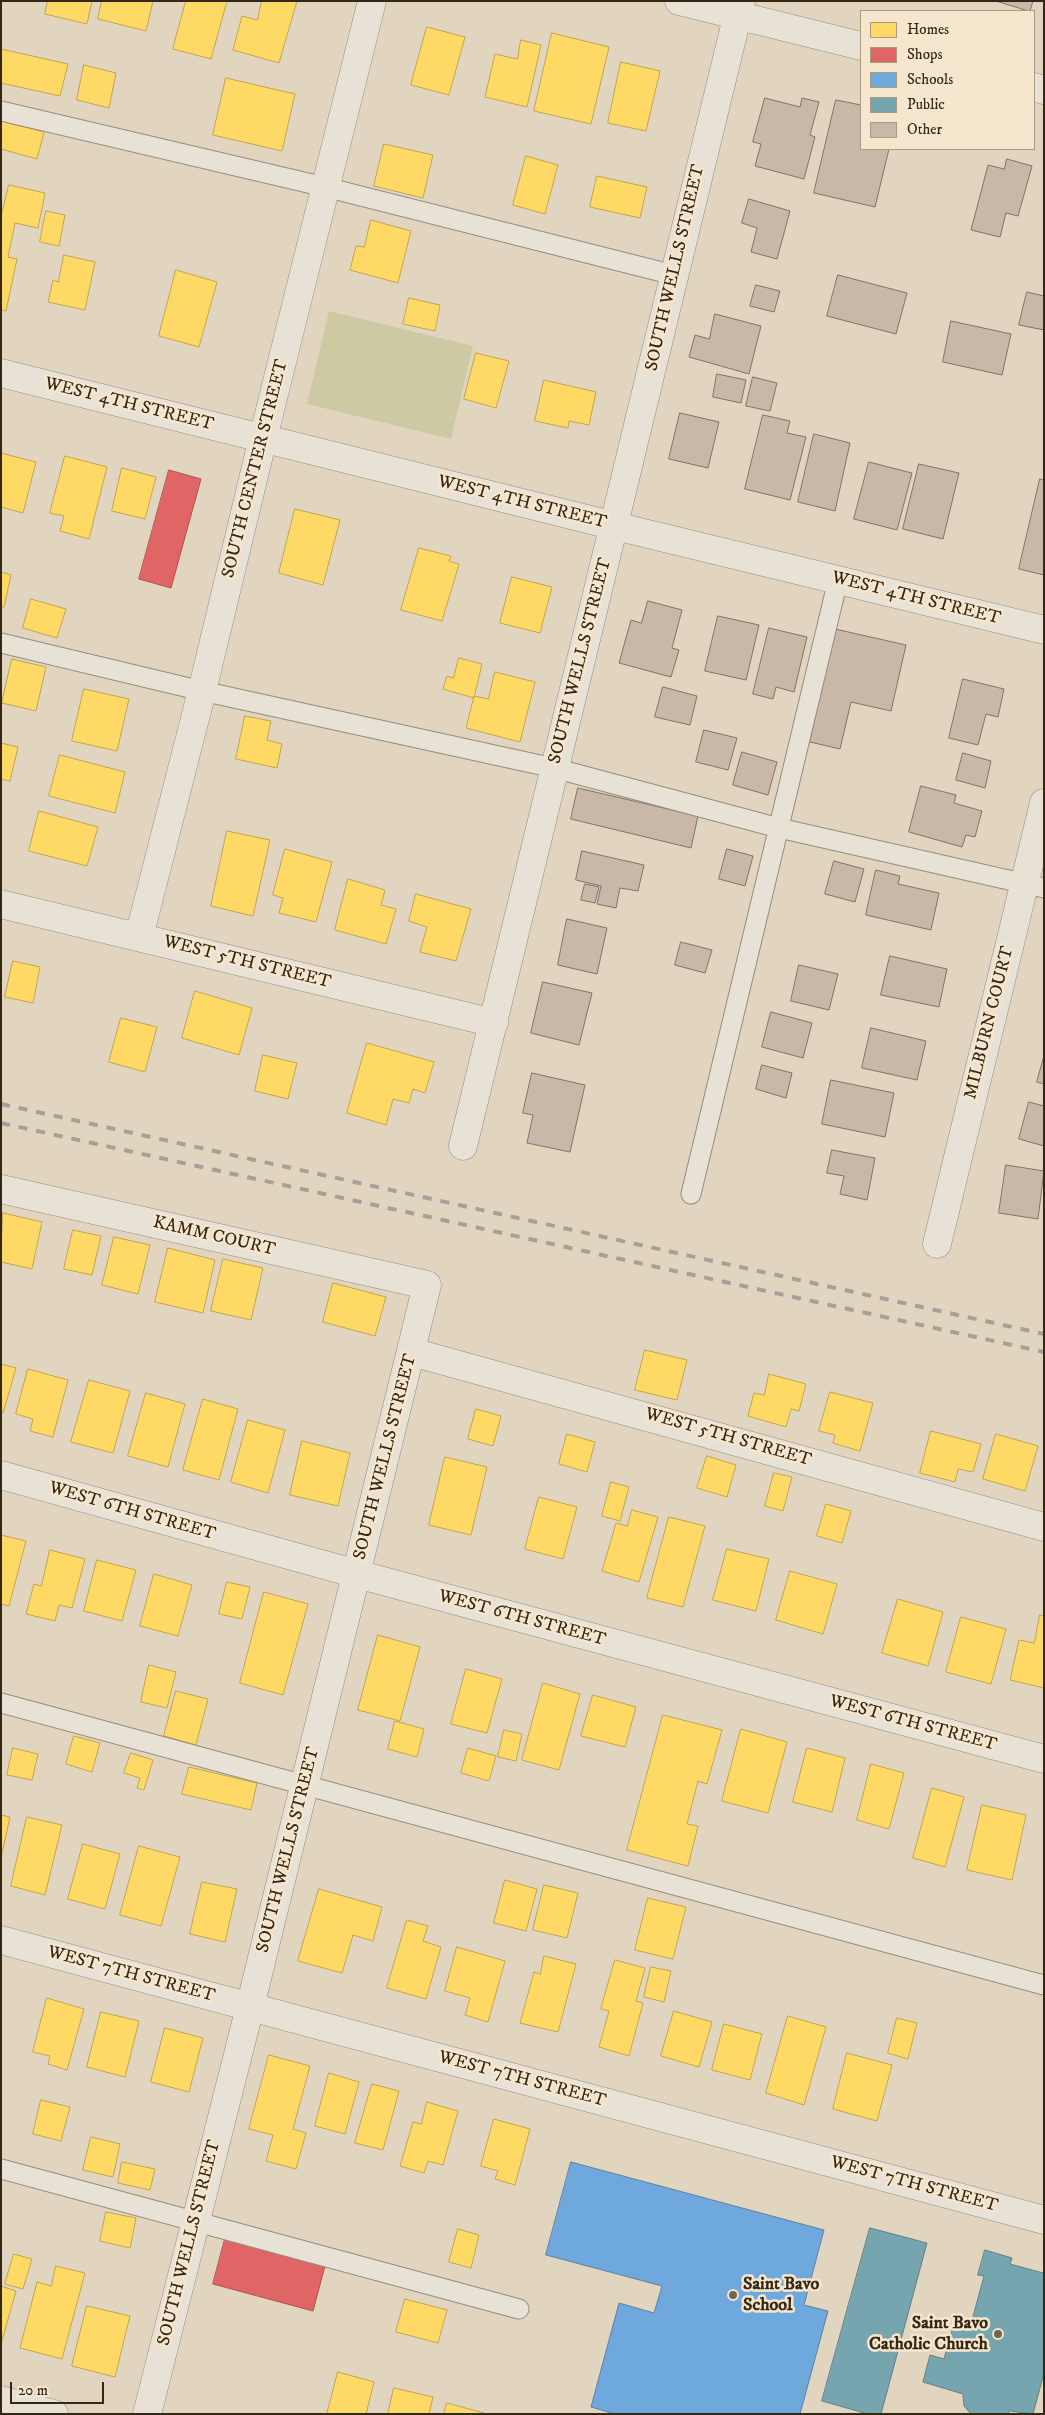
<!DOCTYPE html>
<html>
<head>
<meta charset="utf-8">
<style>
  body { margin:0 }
  #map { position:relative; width:1045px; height:2415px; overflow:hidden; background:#e1d5c0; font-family:"IM FELL DW Pica",serif }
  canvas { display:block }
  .frame { position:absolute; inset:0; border:2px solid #352715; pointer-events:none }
  .legend { position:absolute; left:860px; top:10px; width:175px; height:140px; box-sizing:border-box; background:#f5e6cd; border:1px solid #a89a83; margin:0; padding:6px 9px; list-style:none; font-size:15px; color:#352715 }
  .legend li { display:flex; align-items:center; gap:10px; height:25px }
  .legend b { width:25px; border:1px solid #a89a83 }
  .scale { position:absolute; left:10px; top:2382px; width:94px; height:22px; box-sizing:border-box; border:2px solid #352715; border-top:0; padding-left:6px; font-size:15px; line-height:18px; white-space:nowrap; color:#352715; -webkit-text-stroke:4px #f5e6cd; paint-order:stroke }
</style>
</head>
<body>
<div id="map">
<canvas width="1045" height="2415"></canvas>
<div class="frame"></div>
<ul class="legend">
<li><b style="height:14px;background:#ffd966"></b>Homes</li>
<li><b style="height:14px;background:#e06666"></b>Shops</li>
<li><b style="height:14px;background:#6fa8dc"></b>Schools</li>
<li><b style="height:14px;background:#76a5af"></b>Public</li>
<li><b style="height:14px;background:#c9b7a7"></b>Other</li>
</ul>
<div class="scale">20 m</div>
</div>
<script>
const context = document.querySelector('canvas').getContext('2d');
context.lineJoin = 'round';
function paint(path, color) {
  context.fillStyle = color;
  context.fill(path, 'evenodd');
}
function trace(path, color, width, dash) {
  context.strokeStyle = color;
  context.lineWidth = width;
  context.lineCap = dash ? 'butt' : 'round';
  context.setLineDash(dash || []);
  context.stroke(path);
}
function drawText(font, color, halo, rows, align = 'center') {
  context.font = font + ' "IM FELL DW Pica",serif';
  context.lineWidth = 5;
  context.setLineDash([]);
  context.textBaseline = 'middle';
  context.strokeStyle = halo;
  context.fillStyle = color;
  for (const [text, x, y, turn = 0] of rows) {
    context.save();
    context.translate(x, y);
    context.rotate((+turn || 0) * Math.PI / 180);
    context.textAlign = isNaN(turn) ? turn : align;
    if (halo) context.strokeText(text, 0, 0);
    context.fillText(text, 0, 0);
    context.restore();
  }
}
const green = new Path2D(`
  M329 311 473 346 451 439 307 404Z`);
const homes = new Path2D(`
  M48 1H92L87 24 45 14Z
  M102 1H153L146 31 98 19Z
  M186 1H227L211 59 173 49Z
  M262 1H297L279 63 233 50 242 16 257 20Z
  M427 27 465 37 449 95 411 85Z
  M552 33 609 47 591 124 534 111Z
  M521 40 541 45 527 107 485 97 495 54 517 59Z
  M1 49 68 64 60 96 1 83Z
  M621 62 660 71 646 131 608 123Z
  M84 65 116 73 109 108 77 100Z
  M226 78 295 94 282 151 213 135Z
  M1 121 44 132 37 159 1 149Z
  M384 144 433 155 423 198 374 186Z
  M526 156 558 165 545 214 513 205Z
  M597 176 647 187 640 218 590 207Z
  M9 185 45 193 38 228 15 223 8 257 17 259 6 311 1 310V217Z
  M46 211 65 215 59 246 40 242Z
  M371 220 411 231 398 283 350 270 356 246 364 247Z
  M64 255 95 262 85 310 48 302 53 280 58 282Z
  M176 270 217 282 199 347 159 336Z
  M409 298 440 305 435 331 403 324Z
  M476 353 509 361 496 408 464 399Z
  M544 380 596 392 589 425 569 421 568 428 535 421Z
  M1 453 36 462 23 513 1 507Z
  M65 456 107 467 89 539 60 531 64 516 50 513Z
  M122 468 156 477 145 519 112 511Z
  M295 509 340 520 323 585 279 573Z
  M419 548 451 556 449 561 459 564 442 621 401 610Z
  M1 572 11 575 4 607H1Z
  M512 577 552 587 540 633 500 623Z
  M31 599 66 609 57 638 23 628Z
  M459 658 482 664 474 698 443 689 447 676 453 678Z
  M12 659 46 667 36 711 2 703Z
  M495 672 535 682 520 742 466 728 474 696 488 699Z
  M84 689 129 699 117 751 72 741Z
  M245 716 271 721 267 740 282 744 277 768 236 759Z
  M1 743 18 747 10 781 1 779Z
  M60 755 125 772 115 813 49 796Z
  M39 811 98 827 87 866 29 851Z
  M227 831 270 840 253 916 211 906Z
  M285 849 332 862 316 922 279 913 283 898 273 895Z
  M348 879 385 890 381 905 396 909 386 944 335 930Z
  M416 894 471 909 456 961 420 952 427 927 409 921Z
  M13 961 40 967 33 1003 5 997Z
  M195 991 252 1008 239 1055 182 1038Z
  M121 1018 157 1027 145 1072 109 1062Z
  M367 1043 434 1062 425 1093 413 1089 409 1103 393 1099 386 1125 347 1113Z
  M263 1055 297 1063 288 1099 255 1091Z
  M3 1213 42 1222 32 1269 1 1262Z
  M73 1230 101 1236 92 1275 64 1269Z
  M114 1237 150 1245 138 1294 102 1285Z
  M168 1248 215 1260 203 1313 155 1302Z
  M223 1259 263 1268 251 1320 211 1311Z
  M333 1283 386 1297 375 1336 323 1322Z
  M645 1350 687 1360 677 1400 635 1390Z
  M1 1364 16 1368 3 1413 1 1412Z
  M28 1369 68 1380 53 1437 30 1431 33 1419 16 1414Z
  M769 1374 806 1384 799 1411 791 1409 786 1427 748 1416 754 1393 764 1395Z
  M89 1380 130 1391 113 1453 71 1442Z
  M830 1392 873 1403 860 1451 833 1443 835 1435 819 1431Z
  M146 1393 185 1404 168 1467 128 1456Z
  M203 1399 238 1409 219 1480 183 1470Z
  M476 1409 501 1416 493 1446 468 1439Z
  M248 1420 285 1430 268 1493 231 1482Z
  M931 1431 981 1444 973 1472 958 1469 955 1482 920 1473Z
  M567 1434 595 1442 587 1472 559 1464Z
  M996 1434 1038 1446 1025 1491 983 1479Z
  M302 1441 350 1453 338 1506 290 1495Z
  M707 1456 736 1465 727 1497 697 1488Z
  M445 1457 487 1467 471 1535 429 1525Z
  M774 1473 792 1477 783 1511 765 1506Z
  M611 1482 629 1487 620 1521 602 1516Z
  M539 1497 577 1507 563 1559 525 1549Z
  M826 1504 851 1511 842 1543 817 1536Z
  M632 1510 658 1517 639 1582 602 1571 616 1523 627 1526Z
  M669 1517 705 1526 683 1607 647 1598Z
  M1 1535 26 1541 9 1606 1 1604Z
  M727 1549 769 1559 756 1611 713 1600Z
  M50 1550 85 1559 72 1608 59 1605 55 1621 26 1614 34 1584 41 1586Z
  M97 1560 136 1570 122 1621 84 1611Z
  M790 1571 837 1584 823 1634 776 1620Z
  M154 1574 192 1585 178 1636 140 1626Z
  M227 1582 250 1587 242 1619 219 1614Z
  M264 1592 308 1604 283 1695 240 1683Z
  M898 1599 943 1612 928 1666 882 1653Z
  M1040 1615 1044 1616V1688L1010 1680 1019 1640 1034 1643Z
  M961 1617 1006 1629 991 1684 946 1672Z
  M378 1635 420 1647 400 1721 358 1710Z
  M149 1665 176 1672 167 1708 141 1702Z
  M466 1669 502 1679 487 1733 451 1724Z
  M543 1683 580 1694 559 1770 522 1760Z
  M176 1691 208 1699 196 1745 164 1736Z
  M593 1695 636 1707 625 1747 581 1736Z
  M663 1715 722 1730 707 1784 698 1781 687 1824 698 1826 688 1866 627 1850Z
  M395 1721 424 1729 417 1757 388 1749Z
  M741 1729 787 1742 768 1813 722 1801Z
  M504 1730 522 1734 516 1761 498 1757Z
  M74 1736 100 1743 92 1772 66 1764Z
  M13 1748 38 1754 32 1780 7 1775Z
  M468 1748 496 1756 489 1781 461 1773Z
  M807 1748 845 1758 832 1812 793 1802Z
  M131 1753 153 1760 144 1790 137 1788 140 1778 124 1773Z
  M871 1764 904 1773 889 1829 857 1820Z
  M189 1767 257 1783 251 1810 182 1794Z
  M932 1788 964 1797 945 1867 913 1858Z
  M982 1805 1026 1815 1012 1880 967 1870Z
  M1 1815 10 1817 1 1858Z
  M27 1817 62 1825 45 1895 11 1886Z
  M83 1844 120 1854 105 1909 68 1899Z
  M139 1846 180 1857 161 1926 120 1915Z
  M505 1880 537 1889 526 1931 494 1923Z
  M202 1882 237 1889 225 1942 190 1934Z
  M544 1885 578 1893 567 1938 533 1930Z
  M319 1889 382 1907 373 1941 353 1935 342 1973 298 1961Z
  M648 1898 686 1907 673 1959 635 1950Z
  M407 1920 428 1926 423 1941 441 1947 426 1999 387 1988Z
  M457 1947 505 1961 488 2022 465 2015 470 1998 445 1991Z
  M544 1956 576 1964 558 2032 520 2023 534 1972 540 1974Z
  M615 1960 645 1968 636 2001 643 2003 629 2056 599 2047 609 2011 601 2009Z
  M651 1967 671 1971 664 2002 644 1997Z
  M47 1998 84 2009 67 2070 48 2064 50 2056 33 2052Z
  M674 2011 712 2022 699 2067 661 2056Z
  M101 2012 139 2021 125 2077 87 2067Z
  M788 2016 826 2027 804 2105 766 2093Z
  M897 2018 917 2023 908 2059 888 2053Z
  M724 2024 762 2034 750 2080 712 2070Z
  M165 2028 203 2038 189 2092 151 2082Z
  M847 2053 892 2065 877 2121 833 2109Z
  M269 2055 310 2066 293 2129 306 2133 296 2169 266 2161 273 2135 249 2129Z
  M329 2073 359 2082 345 2134 315 2126Z
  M372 2084 399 2091 383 2150 355 2143Z
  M41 2100 70 2107 61 2141 33 2134Z
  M427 2102 458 2111 443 2165 428 2161 424 2173 400 2166 413 2122 421 2124Z
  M494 2119 530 2129 515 2185 495 2179 498 2171 481 2166Z
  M91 2137 120 2144 113 2177 83 2170Z
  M122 2162 155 2169 150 2190 118 2183Z
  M106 2212 136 2218 130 2248 100 2241Z
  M458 2229 479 2235 471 2268 449 2262Z
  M14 2254 32 2259 23 2289 5 2284Z
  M56 2266 85 2273 62 2359 20 2348 37 2282 51 2286Z
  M1 2286 16 2291 1 2344Z
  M405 2299 447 2310 438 2343 396 2332Z
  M87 2306 130 2316 115 2377 72 2366Z
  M338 2372 374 2382 366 2414H327Z
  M394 2388 433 2397 429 2414H388Z
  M447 2403 484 2413V2414H444Z`);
const shops = new Path2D(`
  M169 470 201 479 171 588 139 579Z
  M225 2239 325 2266 313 2311 213 2284Z`);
const schools = new Path2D(`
  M571 2162 824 2230 804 2305 828 2311 800 2414H615L591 2407 619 2303 654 2313 662 2286 546 2255Z`);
const public = new Path2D(`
  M870 2228 927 2243 881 2414H868L822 2401Z
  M985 2250 1012 2258 1010 2264 1043 2273 1044 2272V2373L1033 2414 1010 2411 1007 2414H971L964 2406 963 2394 923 2382 930 2355 944 2359 955 2320 971 2324 984 2276 978 2275Z`);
const building = new Path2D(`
  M996 1H1033L1030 11Z
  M765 98 800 107 802 98 819 102 810 135 815 137 804 179 755 166 761 144 753 142Z
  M836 100 861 105V149H889L875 207 814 193Z
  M1007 159 1032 166 1018 216 1006 213 1000 237 971 230 988 165 1004 169Z
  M749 199 790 211 777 259 751 252 757 228 742 223Z
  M838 275 907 293 896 334 827 316Z
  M756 285 780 291 774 312 750 306Z
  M1027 292 1044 296V330L1019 325Z
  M715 314 761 326 749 374 689 357 695 335 709 339Z
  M951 321 1011 334 1002 375 943 362Z
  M717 374 746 380 741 403 713 397Z
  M753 377 777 383 770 411 746 406Z
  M680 413 719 422 708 468 669 459Z
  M763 415 790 421 787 433 806 437 790 500 745 489Z
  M814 434 850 443 835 511 798 502Z
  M869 462 912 473 897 530 854 519Z
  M919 464 959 473 943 539 903 529Z
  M1040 479 1044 480V575L1019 569Z
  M648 601 682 610 672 648 679 650 671 677 619 663 631 620 641 623Z
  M718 616 759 625 746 680 705 671Z
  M769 628 807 637 794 692 776 687 773 699 753 694Z
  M835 629 906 645 891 711 851 702 840 749 810 742Z
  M963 679 1004 689 998 717 986 714 978 745 949 738Z
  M663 687 697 696 690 725 655 717Z
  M704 730 737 738 728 770 696 762Z
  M742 752 777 762 768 795 733 785Z
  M963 753 991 761 985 788 956 780Z
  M921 786 956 795 954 803 982 811 975 837 966 835 962 847 909 832Z
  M578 788 698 816 691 848 571 819Z
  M727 849 753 856 745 886 719 879Z
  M582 851 644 865 638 891 620 888 616 908 597 904 601 886 576 880Z
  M834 861 864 869 855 902 825 894Z
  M876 870 900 876 898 884 939 893 931 930 866 915Z
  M585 884 599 887 595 903 581 900Z
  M567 919 607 928 597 974 558 965Z
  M681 942 712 950 705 973 675 965Z
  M890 956 947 969 939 1007 881 995Z
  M799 965 838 974 829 1010 791 1001Z
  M543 982 592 993 579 1045 531 1033Z
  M771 1012 812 1023 803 1058 762 1047Z
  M871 1028 926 1041 917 1080 862 1068Z
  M1044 1056V1084L1037 1082Z
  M762 1065 792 1073 786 1098 756 1089Z
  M532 1073 585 1085 570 1152 527 1143 533 1115 523 1113Z
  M831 1080 894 1093 885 1137 822 1124Z
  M1029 1102 1044 1106V1146L1019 1139Z
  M832 1150 875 1158 867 1200 840 1194 844 1176 827 1173Z
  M1006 1165 1044 1171 1038 1219 999 1213Z`);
const service = new Path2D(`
  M1 111 325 187 674 275
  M1 643 202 691 554 768 779 828 1044 888
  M691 1194 838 580
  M1 1703 1044 1985
  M1 2169 519 2309`);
const minor = new Path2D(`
  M679 1 861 46
  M1034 87 1044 90
  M1 904 494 1023
  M139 937 202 691 263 438
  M463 1146 741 1
  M1 1189 427 1285 250 2007 147 2414
  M937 1244 1044 803
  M412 1352 1044 1527
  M1 1475 357 1574 1044 1759
  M1 1940 1044 2220`);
const tertiary = new Path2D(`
  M1 373 615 526 1044 630
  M263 438 372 1
  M1 2400 54 2414`);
const rail = new Path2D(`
  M1 1104 1044 1334
  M1 1123 1044 1352`);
const markers = [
  [733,2295,5,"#716451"],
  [998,2334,5,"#716451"]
];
const streetNames = [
  ["SOUTH WELLS STREET",676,268,-77],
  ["WEST 4TH STREET",129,405,14],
  ["SOUTH CENTER STREET",256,469,-76],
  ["WEST 4TH STREET",522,503,14],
  ["WEST 4TH STREET",916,599,14],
  ["SOUTH WELLS STREET",581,661,-76],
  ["WEST 5TH STREET",247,963,14],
  ["MILBURN COURT",990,1023,-76],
  ["KAMM COURT",214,1237,13],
  ["WEST 5TH STREET",728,1438,16],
  ["SOUTH WELLS STREET",386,1457,-76],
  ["WEST 6TH STREET",132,1512,16],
  ["WEST 6TH STREET",522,1619,15],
  ["WEST 6TH STREET",913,1724,15],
  ["SOUTH WELLS STREET",289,1850,-76],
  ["WEST 7TH STREET",131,1975,15],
  ["WEST 7TH STREET",522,2080,15],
  ["WEST 7TH STREET",914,2185,15],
  ["SOUTH WELLS STREET",190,2243,-76]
];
const poiNames = [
  ["Saint Bavo",743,2285],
  ["School",743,2306],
  ["Saint Bavo",988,2324,"right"],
  ["Catholic Church",988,2345,"right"]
];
paint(green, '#ccc9a3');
paint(homes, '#ffd966');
trace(homes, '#c2a44e', 1);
paint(shops, '#e06666');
trace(shops, '#ad534e', 1);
paint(schools, '#6fa8dc');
trace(schools, '#5e81a0', 1);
paint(public, '#76a5af');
trace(public, '#627f81', 1);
paint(building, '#c9b7a7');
trace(building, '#7d7567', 1);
trace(service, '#958c7f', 21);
trace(minor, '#958c7f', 29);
trace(tertiary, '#958c7f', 29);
trace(service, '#e7e1d6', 19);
trace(minor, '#e7e1d6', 28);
trace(tertiary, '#e7e1d6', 28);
trace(rail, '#a6a096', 4, [9, 9]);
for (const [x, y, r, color] of markers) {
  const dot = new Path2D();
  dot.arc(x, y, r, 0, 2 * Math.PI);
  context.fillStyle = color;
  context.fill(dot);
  trace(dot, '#f5e6cd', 2);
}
drawText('18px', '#352715', '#f5e6cd', streetNames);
drawText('bold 18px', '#352715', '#f5e6cd', poiNames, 'left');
</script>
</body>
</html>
